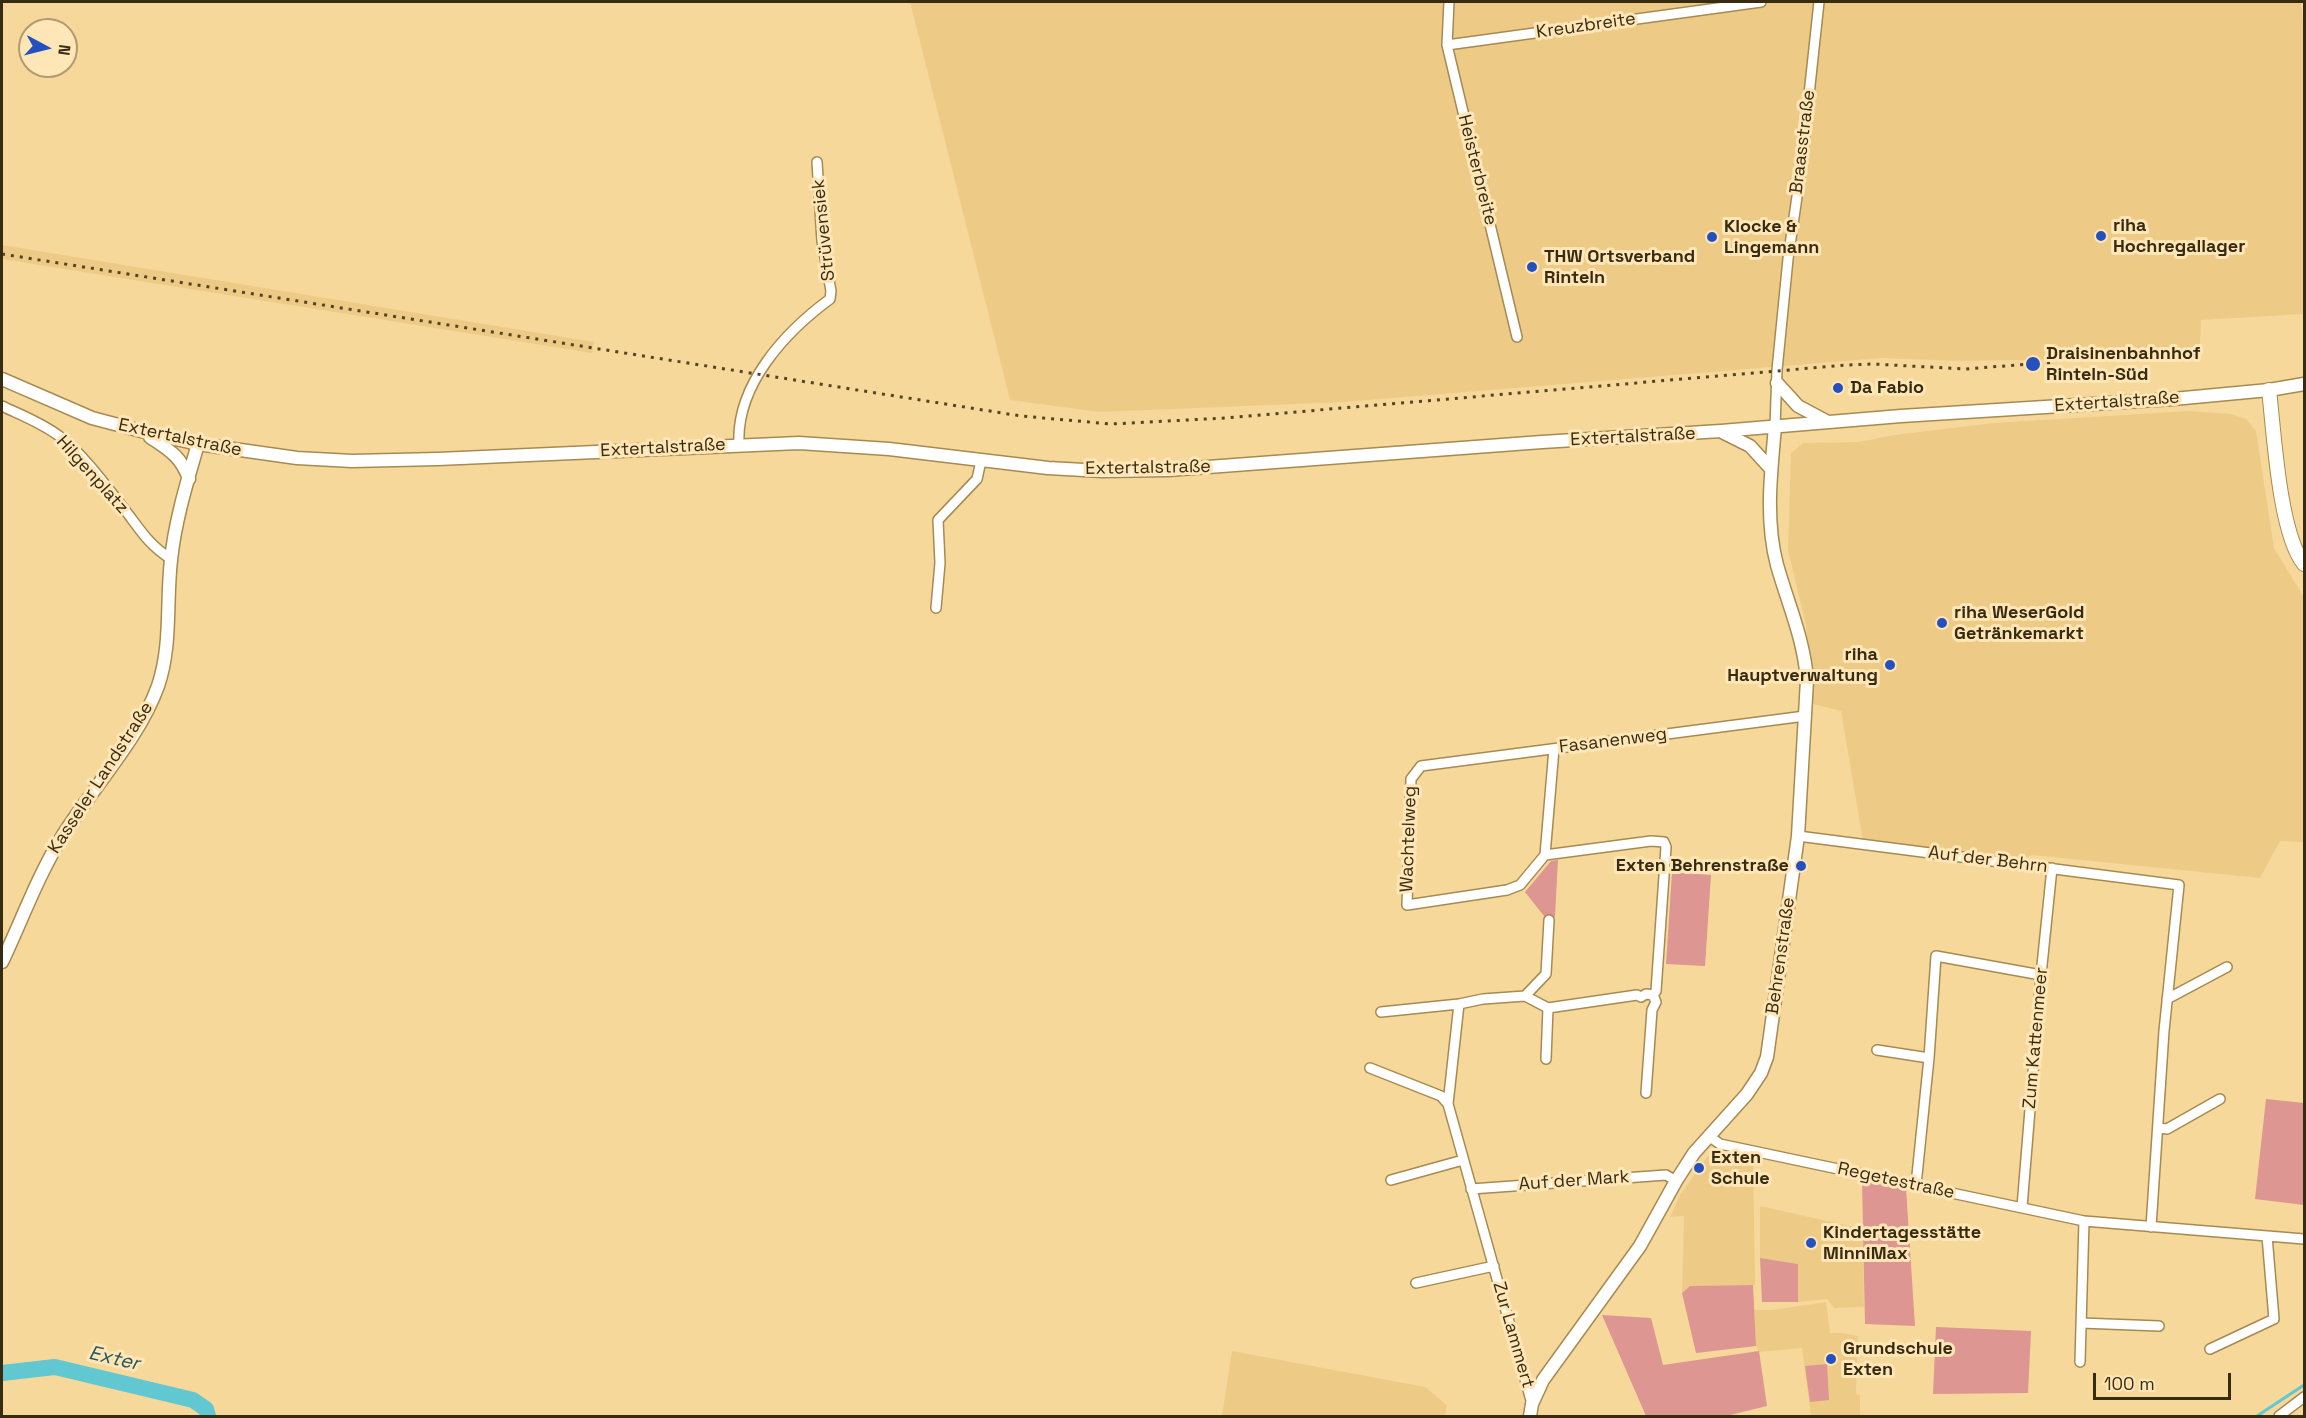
<!DOCTYPE html>
<html>
<head>
<meta charset="utf-8">
<style>
  body { margin:0 }
  #map { position:relative; width:2306px; height:1418px; overflow:hidden; background:#f7d89b; font-family:"Space Grotesk",sans-serif }
  canvas { display:block }
  .frame { position:absolute; inset:0; border:3px solid #372b12; pointer-events:none }
  .north { position:absolute; left:18px; top:18px; width:60px; height:60px; box-sizing:border-box; background:#ffe6b6; border:2px solid #af9b74; border-radius:50%; rotate:97deg; font-size:16px; font-weight:700; line-height:24px; text-align:center; color:#372b12 }
  .north::after { content:''; display:block; margin:auto; width:21px; height:27px; background:#2451bf; clip-path:polygon(50% 0,100% 100%,50% 72%,0 100%) }
  .scale { position:absolute; left:2093px; top:1373px; width:138px; height:27px; box-sizing:border-box; border:3px solid #372b12; border-top:0; padding-left:8px; font-size:18px; line-height:21px; white-space:nowrap; color:#372b12; -webkit-text-stroke:4px #ffe6b6; paint-order:stroke }
</style>
</head>
<body>
<div id="map">
<canvas width="2306" height="1418"></canvas>
<div class="frame"></div>
<div class="north">N</div>
<div class="scale">100 m</div>
</div>
<script>
const context = document.querySelector('canvas').getContext('2d');
context.lineJoin = 'round';
function paint(path, color) {
  context.fillStyle = color;
  context.fill(path, 'evenodd');
}
function trace(path, color, width, dash) {
  context.strokeStyle = color;
  context.lineWidth = width;
  context.lineCap = dash ? 'butt' : 'round';
  context.setLineDash(dash || []);
  context.stroke(path);
}
function drawText(font, color, halo, rows, align = 'center') {
  context.font = font + ' "Space Grotesk",sans-serif';
  context.lineWidth = 6;
  context.setLineDash([]);
  context.textBaseline = 'middle';
  context.strokeStyle = halo;
  context.fillStyle = color;
  for (const [text, x, y, turn = 0] of rows) {
    context.save();
    context.translate(x, y);
    context.rotate((+turn || 0) * Math.PI / 180);
    context.textAlign = isNaN(turn) ? turn : align;
    if (halo) context.strokeText(text, 0, 0);
    context.fillText(text, 0, 0);
    context.restore();
  }
}
const built = new Path2D(`
  M910 2H2301L2304 29V314L2201 320 2200 347 2071 359 1960 361 1882 358 1344 402 1100 412 1010 400Z
  M2 245 594 342 592 353 2 259Z
  M2188 411 2231 414 2246 419 2256 431 2274 548 2304 597V842L2280 841 2260 878 2032 855 2018 861 1863 841 1841 711 1813 704 1806 625 1788 550 1791 453 1803 443 1859 442 1894 435 1994 423Z
  M1720 1152 1753 1155 1755 1285 1690 1286 1682 1293 1684 1216 1670 1217 1680 1195 1707 1157 1712 1153Z
  M1760 1206 1863 1229 1864 1307 1834 1308 1827 1299 1798 1302V1264L1760 1258Z
  M1826 1302 1830 1333H1843L1858 1336 1856 1394 1860 1395V1416H1811L1802 1348 1759 1352 1756 1346 1754 1310H1772Z
  M1232 1351 1425 1387 1447 1405 1445 1416H1222Z`);
const green = new Path2D(`
  M1558 860 1555 917 1544 916 1525 892 1551 861Z
  M1672 872 1711 875 1705 966 1666 964Z
  M2266 1099 2304 1103V1205L2255 1199Z
  M1862 1179 1906 1188 1915 1326 1865 1324Z
  M1760 1258 1798 1264V1302H1762Z
  M1753 1285 1756 1346 1696 1353 1682 1293 1690 1286Z
  M1602 1315 1651 1318 1663 1365 1759 1351 1767 1406 1726 1416H1646Z
  M1936 1327 2031 1331 2028 1393 1933 1394Z
  M1827 1364 1829 1400 1810 1402 1805 1366Z`);
const stream = new Path2D(`
  M2257 1416 2304 1385`);
const river = new Path2D(`
  M2 1373 55 1367 193 1400 206 1409 208 1416`);
const street = new Path2D(`
  M1449 2 1447 45 1517 337
  M1447 45 1761 2
  M2 406C21 415 42 423 59 436 80 451 105 484 121 505 139 527 146 543 171 559
  M1775 427 1777 370 1788 259 1801 169 1819 2
  M739 444C736 385 785 332 830 299L831 291 822 241 817 162
  M936 608 940 563 938 520 977 479 981 461
  M1798 836 2179 885 2164 1031 2151 1227
  M1545 855 1554 749
  M1525 996 1546 974 1549 920
  M2167 999 2227 967
  M1381 1012 1459 1004
  M1877 1050 1929 1058
  M1546 1059 1548 1008
  M1370 1068 1441 1096 1448 1104 1532 1404
  M1646 1093 1652 1010 1656 1002 1653 995 1656 991 1666 847 1664 842 1651 841 1545 855 1520 885 1507 890 1407 905 1411 779 1421 766 1805 716
  M1448 1104 1459 1004 1483 999 1525 996 1548 1008 1637 995 1641 997 1646 994 1653 995
  M2158 1128 2167 1129 2220 1099
  M1710 1137 1720 1144 2084 1221 2304 1239
  M1391 1180 1463 1160
  M1916 1185 1929 1058 1936 956 2041 975
  M1471 1189 1666 1175 1676 1181
  M2022 1207 2041 975 2052 868
  M1416 1283 1494 1266
  M2081 1323 2159 1326
  M2210 1349 2274 1319 2267 1236
  M2080 1362 2084 1221
  M2279 1416 2304 1397`);
const secondary = new Path2D(`
  M2 379 92 418 145 432 198 444 297 458 352 461 438 459 799 443 889 449 1048 468 1102 471 1168 470 1542 442 1721 431 1901 416 2173 399 2269 390 2304 384
  M1777 383 1798 406 1828 422
  M1722 432 1750 446 1771 469
  M150 437C169 450 181 456 189 479
  M2 962C22 920 38 875 63 835 93 787 139 739 158 686 172 645 166 602 171 560 175 521 187 482 198 444
  M1530 1416 1532 1404 1543 1380 1640 1246 1676 1181 1694 1153 1747 1094 1761 1073 1767 1057 1798 836 1807 680C1804 639 1788 604 1777 565 1765 520 1771 472 1775 427`);
const primary = new Path2D(`
  M2269 390C2274 432 2279 533 2304 564`);
const rail = new Path2D(`
  M2 254 1021 416 1111 424 1225 418 1847 365 1873 364 1965 369 2056 362`);
const markers = [
  [2101,236,6,"#2451bf"],
  [1712,237,6,"#2451bf"],
  [1532,267,6,"#2451bf"],
  [2033,364,8,"#2451bf"],
  [1838,388,6,"#2451bf"],
  [1942,623,6,"#2451bf"],
  [1890,665,6,"#2451bf"],
  [1801,866,6,"#2451bf"],
  [1699,1168,6,"#2451bf"],
  [1811,1243,6,"#2451bf"],
  [1831,1359,6,"#2451bf"]
];
const streetNames = [
  ["Kreuzbreite",1586,26,-8],
  ["Braasstraße",1803,142,-83],
  ["Heisterbreite",1477,170,76],
  ["Strüvensiek",824,230,-96],
  ["Extertalstraße",2117,402,-4],
  ["Extertalstraße",1633,437,-3],
  ["Extertalstraße",180,438,12],
  ["Extertalstraße",663,448,-3],
  ["Extertalstraße",1148,468,-1],
  ["Hilgenplatz",92,475,48],
  ["Fasanenweg",1613,741,-7],
  ["Kasseler Landstraße",101,778,-57],
  ["Wachtelweg",1409,839,-88],
  ["Auf der Behrn",1988,860,7],
  ["Behrenstraße",1781,956,-82],
  ["Zum Kattenmeer",2036,1038,-85],
  ["Auf der Mark",1574,1181,-4],
  ["Regetestraße",1896,1181,12],
  ["Zur Lammert",1513,1335,74]
];
const poiNames = [
  ["riha",2113,226],
  ["Hochregallager",2113,247],
  ["Klocke &",1724,227],
  ["Lingemann",1724,248],
  ["THW Ortsverband",1544,257],
  ["Rinteln",1544,278],
  ["Draisinenbahnhof",2046,354],
  ["Rinteln-Süd",2046,375],
  ["Da Fabio",1850,388],
  ["riha WeserGold",1954,613],
  ["Getränkemarkt",1954,634],
  ["riha",1878,655,"right"],
  ["Hauptverwaltung",1878,676,"right"],
  ["Exten Behrenstraße",1789,866,"right"],
  ["Exten",1711,1158],
  ["Schule",1711,1179],
  ["Kindertagesstätte",1823,1233],
  ["MinniMax",1823,1254],
  ["Grundschule",1843,1349],
  ["Exten",1843,1370]
];
const waterNames = [
  ["Exter",114,1359,13]
];
paint(built, '#edcb87');
paint(green, '#dd9691');
trace(stream, '#61c8d2', 3);
trace(river, '#61c8d2', 16);
trace(street, '#a78a50', 12);
trace(secondary, '#a78a50', 15);
trace(primary, '#a78a50', 16);
trace(street, '#fff', 9);
trace(secondary, '#fff', 12);
trace(primary, '#fff', 14);
trace(rail, '#524425', 3, [3, 6]);
for (const [x, y, r, color] of markers) {
  const dot = new Path2D();
  dot.arc(x, y, r, 0, 2 * Math.PI);
  context.fillStyle = color;
  context.fill(dot);
  trace(dot, '#ffe6b6', 2);
}
drawText('18px', '#372b12', '#ffe6b6', streetNames);
drawText('bold 18px', '#372b12', '#ffe6b6', poiNames, 'left');
drawText('italic 20px', '#28565b', '#ffe6b6', waterNames);
</script>
</body>
</html>
